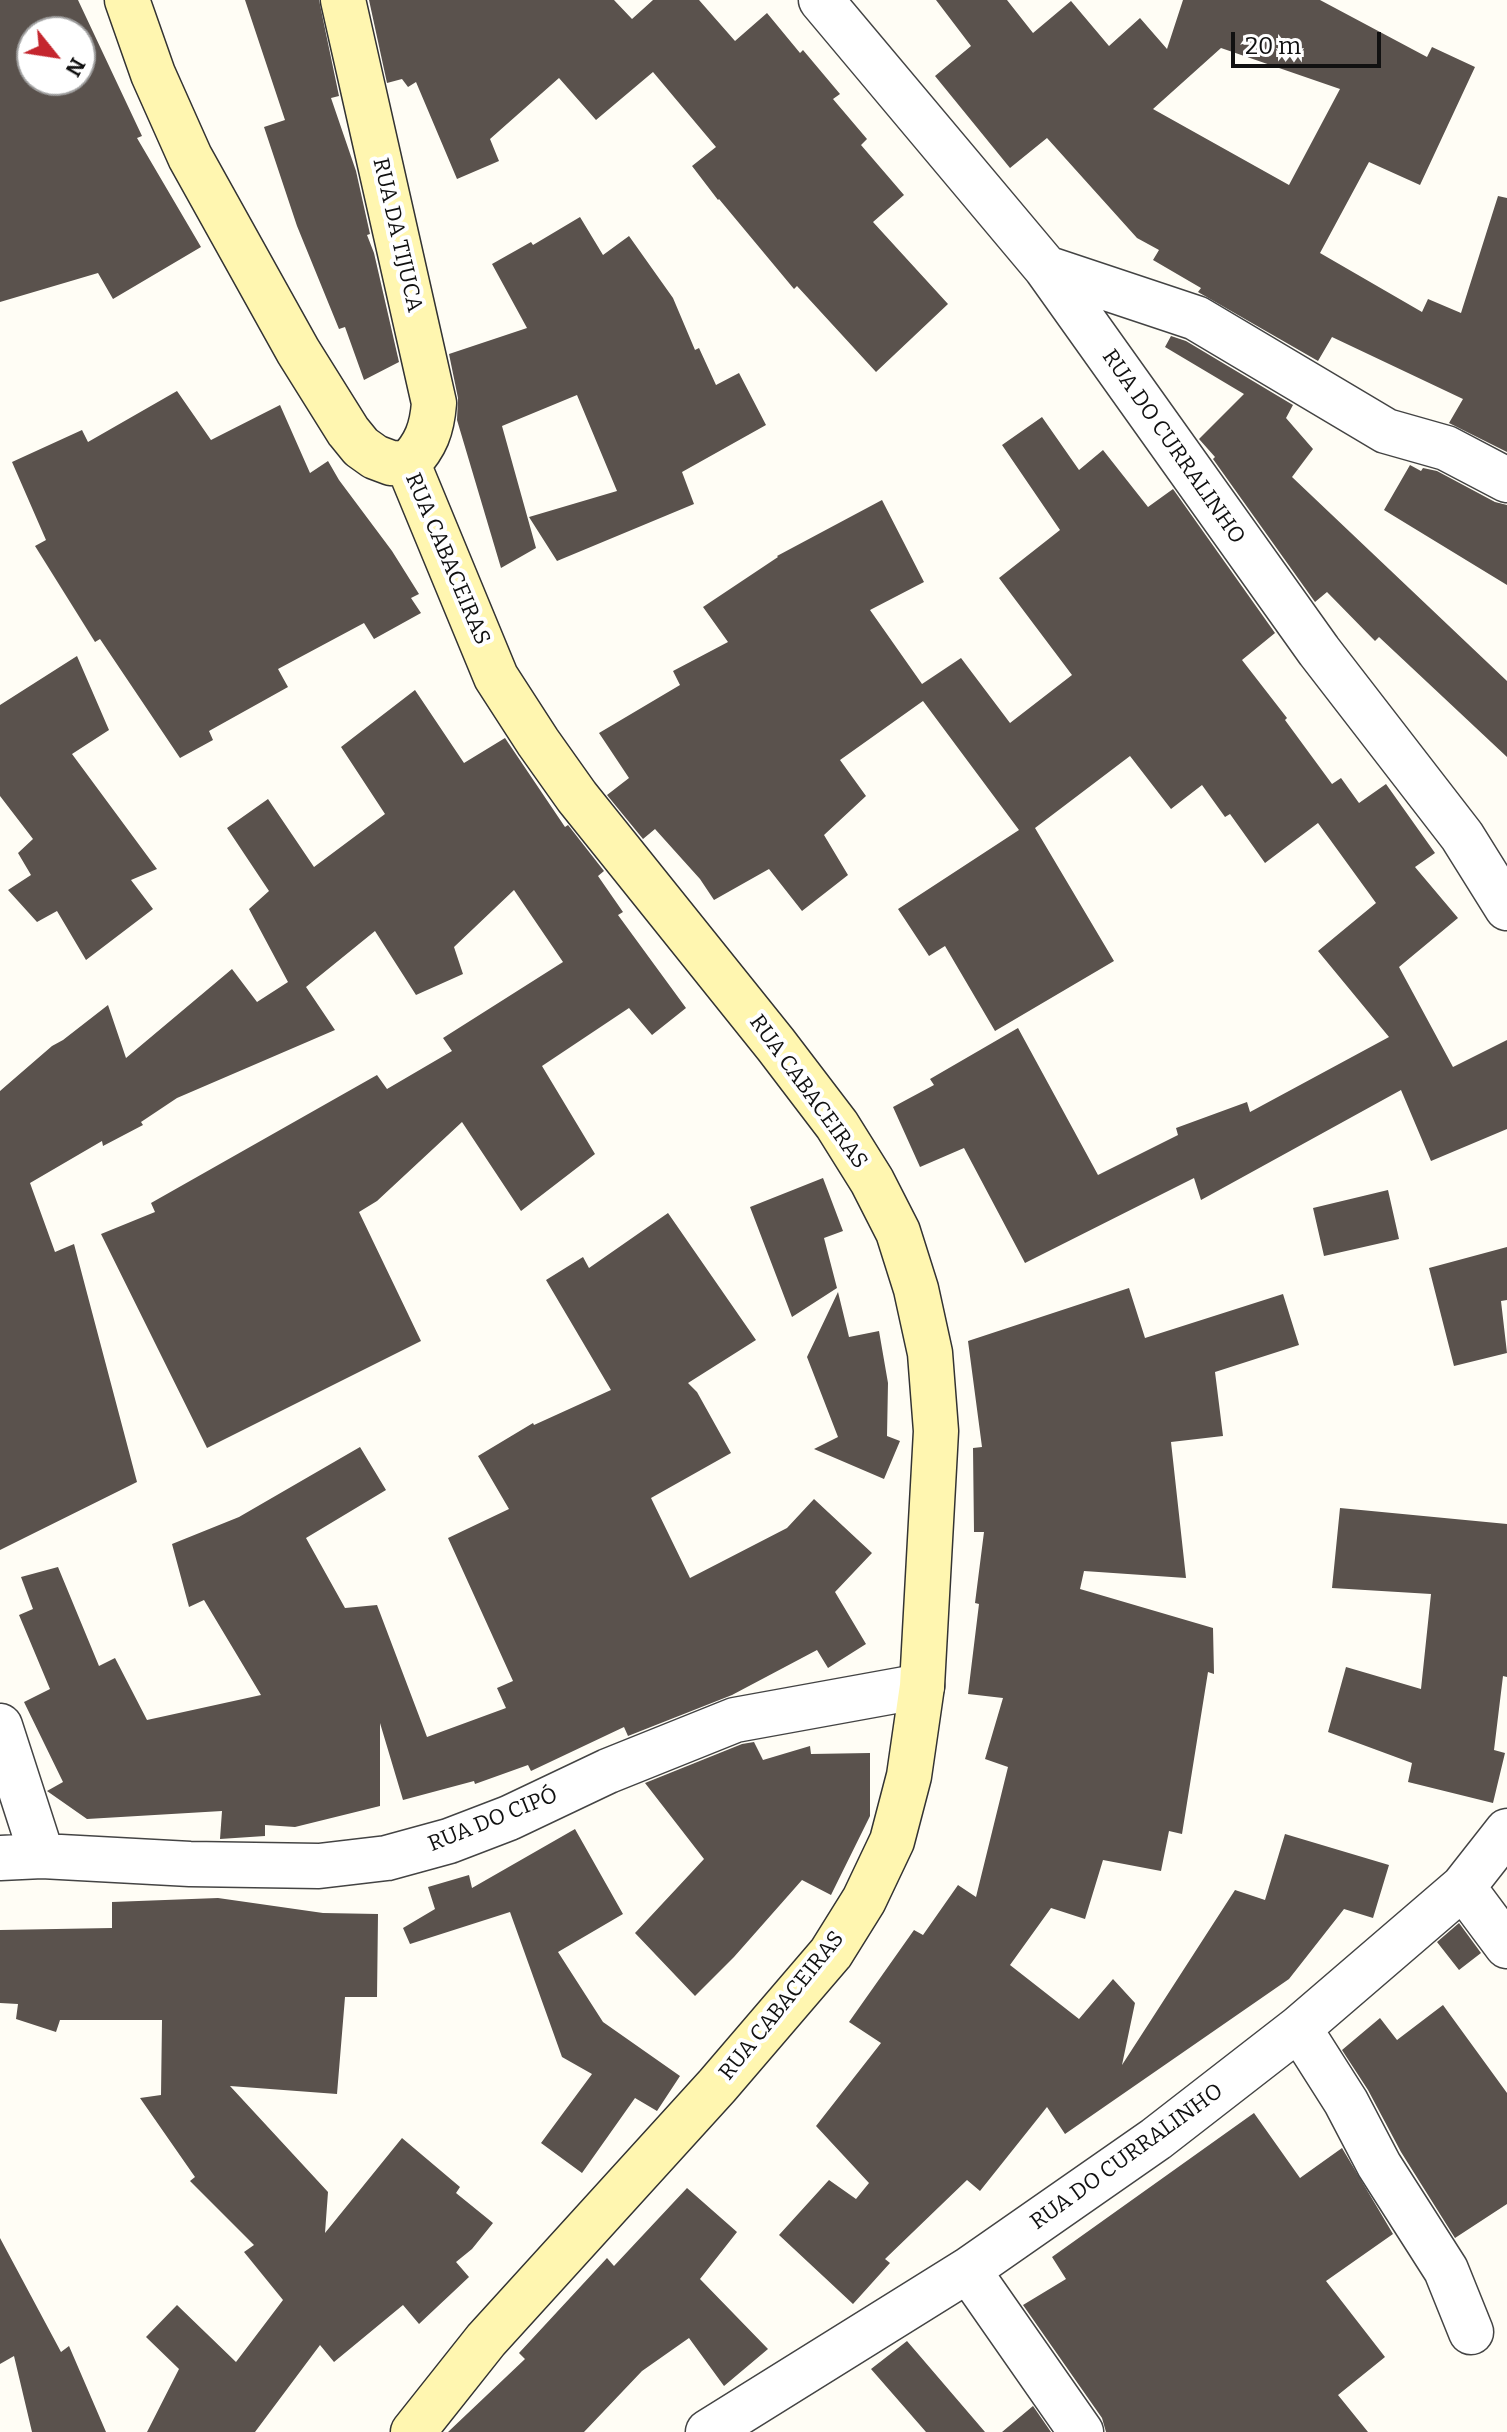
<!DOCTYPE html>
<html>
<head>
<meta charset="utf-8">
<style>
  body { margin:0 }
  #map { position:relative; width:1507px; height:2432px; overflow:hidden; background:#fffdf5; font-family:Bitter,serif }
  canvas { display:block }
  .north { position:absolute; left:16px; top:16px; width:80px; height:80px; box-sizing:border-box; background:#fff; border:2px solid #a0a0a0; border-radius:50%; rotate:120deg; font-size:22px; font-weight:700; line-height:32px; text-align:center; color:#111 }
  .north::after { content:''; display:block; margin:auto; width:28px; height:36px; background:#c4262e; clip-path:polygon(50% 0,100% 100%,50% 72%,0 100%) }
  .scale { position:absolute; left:1231px; top:32px; width:150px; height:36px; box-sizing:border-box; border:4px solid #111; border-top:0; padding-left:10px; font-size:24px; line-height:28px; white-space:nowrap; color:#111; -webkit-text-stroke:6px #fff; paint-order:stroke }
</style>
</head>
<body>
<div id="map">
<canvas width="1507" height="2432"></canvas>
<div class="north">N</div>
<div class="scale">20 m</div>
</div>
<script>
const context = document.querySelector('canvas').getContext('2d');
context.lineJoin = 'round';
function paint(path, color) {
  context.fillStyle = color;
  context.fill(path, 'evenodd');
}
function trace(path, color, width, dash) {
  context.strokeStyle = color;
  context.lineWidth = width;
  context.lineCap = dash ? 'butt' : 'round';
  context.setLineDash(dash || []);
  context.stroke(path);
}
function drawText(font, color, halo, rows, align = 'center') {
  context.font = font + ' Bitter,serif';
  context.lineWidth = 8;
  context.setLineDash([]);
  context.textBaseline = 'middle';
  context.strokeStyle = halo;
  context.fillStyle = color;
  for (const [text, x, y, turn = 0] of rows) {
    context.save();
    context.translate(x, y);
    context.rotate((+turn || 0) * Math.PI / 180);
    context.textAlign = isNaN(turn) ? turn : align;
    if (halo) context.strokeText(text, 0, 0);
    context.fillText(text, 0, 0);
    context.restore();
  }
}
const building = new Path2D(`
  M0 0H78L142 136 137 138 201 247 113 299 98 273 0 302ZM32 32H80V80H32Z
  M245 0H319L339 96 331 98 356 171 370 234 367 235 374 253 399 362 364 380 345 327 339 329 297 226 264 127 285 120Z
  M369 0H614L632 19 653 0H699L735 41 767 13 800 53 803 50 840 94 833 99 867 139 861 145 904 195 873 222 948 304 876 372 797 286 794 289 719 199 718 200 692 166 716 147 653 72 596 120 559 78 490 139 499 161 457 179 416 82 408 87 402 79 387 83Z
  M936 0H1007L1033 33 1071 1 1109 46 1140 18 1167 49 1183 0H1320L1427 57 1432 47 1475 67 1420 185 1369 162 1320 253 1422 312 1428 299 1461 313 1498 196 1507 198V452L1449 423 1463 399 1332 337 1318 361 1198 292 1201 288 1153 260 1159 250 1137 238 1047 138 1010 168 935 76 971 46ZM1221 48 1340 89 1289 185 1153 109Z
  M580 217 603 255 629 236 673 298 695 350 699 348 716 385 739 373 766 425 682 472 694 504 557 561 529 517 617 491 577 395 502 426 536 548 501 568 457 420 458 398 449 354 527 328 492 264 531 242 533 245Z
  M1171 336 1186 341 1293 405 1286 418 1313 449 1292 477 1507 681V757L1379 637 1375 641 1327 592 1315 602 1213 459 1215 457 1199 439 1244 394 1165 347Z
  M177 391 211 440 280 405 310 473 328 461 339 480 392 551 419 594 411 598 421 613 374 639 364 623 278 669 288 687 209 731 213 740 180 758 100 639 95 642 35 546 46 540 12 462 82 430 88 442Z
  M1042 417 1079 470 1103 450 1148 507 1173 489 1275 633 1242 660 1287 718 1285 720 1332 784 1341 778 1359 803 1386 784 1435 853 1415 867 1458 918 1399 967 1453 1067 1507 1040V1129L1431 1161 1401 1090 1201 1200 1194 1178 1025 1263 964 1148 920 1167 893 1107 934 1085 930 1079 1018 1028 1098 1175 1178 1135 1176 1128 1247 1102 1250 1112 1389 1037 1318 951 1376 903 1318 823 1265 863 1230 814 1225 817 1202 785 1171 809 1130 756 1035 828 1114 961 995 1031 945 946 929 956 898 909 1019 830 923 701 840 760 866 796 824 835 848 875 802 911 769 869 714 900 700 879 655 829 643 839 607 795 629 778 599 733 680 685 673 671 728 642 703 607 778 557 777 556 882 500 924 582 870 610 922 684 961 658 1010 723 1072 675 999 578 1060 530 1002 445Z
  M1410 465 1421 471 1423 468 1437 471 1495 502 1507 505V585L1384 510Z
  M77 656 109 730 72 754 157 869 131 880 153 909 86 960 57 911 37 922 8 890 31 875 18 853 33 839 0 796V705Z
  M415 690 464 763 505 738 565 827 568 825 604 871 598 876 623 912 618 915 686 1008 652 1035 629 1008 542 1066 595 1154 521 1211 462 1122 377 1201 359 1212 421 1341 207 1448 101 1234 155 1212 151 1203 377 1075 387 1089 452 1051 443 1038 563 962 514 890 454 947 463 974 416 995 375 931 306 987 335 1030 177 1098 141 1122 143 1125 103 1146 102 1141 30 1183 55 1252 74 1244 137 1482 0 1550V1091L52 1046 63 1040 108 1005 126 1058 232 969 257 1002 288 982 249 909 269 891 227 828 268 799 314 867 385 814 341 747Z
  M823 1178 843 1231 824 1238 837 1288 792 1317 750 1207Z
  M1388 1190 1399 1239 1324 1256 1313 1208Z
  M668 1213 756 1340 688 1383 697 1392 731 1453 651 1498 690 1578 787 1528 814 1499 872 1553 835 1592 866 1644 828 1668 817 1650 732 1695 628 1736 624 1727 531 1771 528 1765 475 1784 474 1781 403 1800 380 1723V1806L295 1827 265 1825V1836L220 1839 222 1811 87 1819 47 1791 63 1782 24 1702 50 1689 19 1615 33 1609 21 1577 58 1567 99 1666 115 1658 147 1720 261 1695 204 1600 189 1607 172 1544 239 1517 360 1447 386 1490 306 1538 345 1608 377 1605 427 1737 506 1708 497 1688 513 1681 448 1538 509 1509 478 1456 533 1423 534 1425 611 1390 546 1280 583 1257 589 1268Z
  M1507 1247V1300L1501 1301 1507 1353 1454 1366 1429 1268Z
  M1129 1288 1145 1338 1283 1294 1299 1345 1215 1372 1223 1436 1171 1442 1186 1578 1084 1571 1080 1589 1213 1628 1214 1674 1208 1672 1182 1834 1169 1831 1161 1871 1103 1860 1085 1919 1051 1908 1010 1965 1079 2019 1113 1979 1135 2003 1122 2065 1235 1890 1265 1900 1285 1834 1389 1865 1373 1918 1344 1909 1289 1979 1065 2134 1047 2107 980 2191 967 2180 885 2259 890 2263 853 2304 779 2235 829 2180 856 2199 869 2183 816 2126 881 2043 849 2022 914 1930 923 1935 958 1885 976 1897 1008 1767 985 1759 1003 1698 968 1694 979 1604 975 1603 984 1532H974L973 1448 982 1447 968 1341Z
  M838 1292 849 1337 879 1331 888 1383 887 1436 900 1441 884 1479 814 1449 838 1437 807 1357Z
  M1340 1508 1507 1524V1677L1503 1676 1494 1750 1505 1753 1493 1803 1408 1782 1412 1763 1328 1732 1346 1667 1421 1689 1431 1594 1332 1588Z
  M754 1742 763 1760 810 1746 811 1754 870 1753V1816L831 1895 802 1880 734 1957 695 1996 635 1933 704 1859 645 1783 742 1744Z
  M575 1829 623 1914 558 1952 603 2022 680 2076 657 2111 635 2098 582 2173 541 2143 592 2074 562 2057 510 1912 410 1944 403 1928 435 1909 428 1887 469 1875 472 1888Z
  M218 1898 323 1913 378 1914 377 1997H345L337 2094 230 2086 328 2192 325 2233 402 2138 460 2187 456 2193 493 2223 472 2249 456 2262 469 2277 419 2324 403 2305 334 2362 320 2345 255 2432H147L179 2369 146 2337 177 2305 236 2362 283 2300 244 2252 254 2245 190 2181 195 2177 140 2098 161 2095 162 2020H60L56 2032 16 2019 18 2004 0 2003V1930L112 1928V1902Z
  M1459 1923 1481 1953 1459 1970 1437 1942Z
  M1443 2005 1507 2093V2204L1455 2238 1401 2152 1368 2090 1342 2050 1380 2018 1397 2040Z
  M1254 2113 1300 2178 1342 2148 1393 2234 1326 2281 1385 2357 1338 2395 1368 2432H1106L1102 2418 1023 2305 1066 2279 1052 2257Z
  M687 2188 737 2232 700 2279 768 2349 724 2386 689 2338 642 2371 584 2432H448L525 2359 519 2353 607 2258 614 2266Z
  M0 2238 61 2352 69 2346 106 2432H32L14 2356 0 2364Z
  M907 2341 985 2432H926L871 2369Z
  M1033 2406 1051 2432H1002Z`);
const street = new Path2D(`
  M821 0 1046 268 1319 651 1462 836 1507 908
  M1046 268 1196 318 1386 431 1446 448 1507 480
  M0 1726 42 1856
  M0 1858 42 1856 190 1864 319 1866 387 1858 449 1841 509 1818 608 1771 735 1720 922 1686
  M1463 1887 1507 1946
  M1299 2028 1346 2102 1379 2165 1446 2270 1471 2332
  M968 2270 1081 2432
  M708 2432 968 2270 1156 2139 1299 2028 1463 1887 1507 1831`);
const secondary = new Path2D(`
  M127 0 153 74 190 157 298 351 348 431 361 447 375 457 391 463 408 464
  M343 0 434 403C432 429 426 445 408 464
  M408 464 496 677 538 742 577 797 776 1045 837 1125 872 1181 898 1232 916 1289 930 1353 936 1431 922 1686 909 1776 892 1841 864 1900 831 1953 717 2086 486 2340 413 2432`);
const streetNames = [
  ["RUA DA TIJUCA",397,235,77],
  ["RUA DO CURRALINHO",1173,447,55],
  ["RUA CABACEIRAS",447,559,67],
  ["RUA CABACEIRAS",808,1092,54],
  ["RUA DO CIPÓ",493,1820,-22],
  ["RUA CABACEIRAS",782,2006,-51],
  ["RUA DO CURRALINHO",1127,2157,-36]
];
paint(building, '#5a524d');
trace(street, '#444', 47);
trace(secondary, '#333', 47);
trace(street, '#fff', 44);
trace(secondary, '#fff6b0', 44);
drawText('22px', '#111', '#fff', streetNames);
</script>
</body>
</html>
